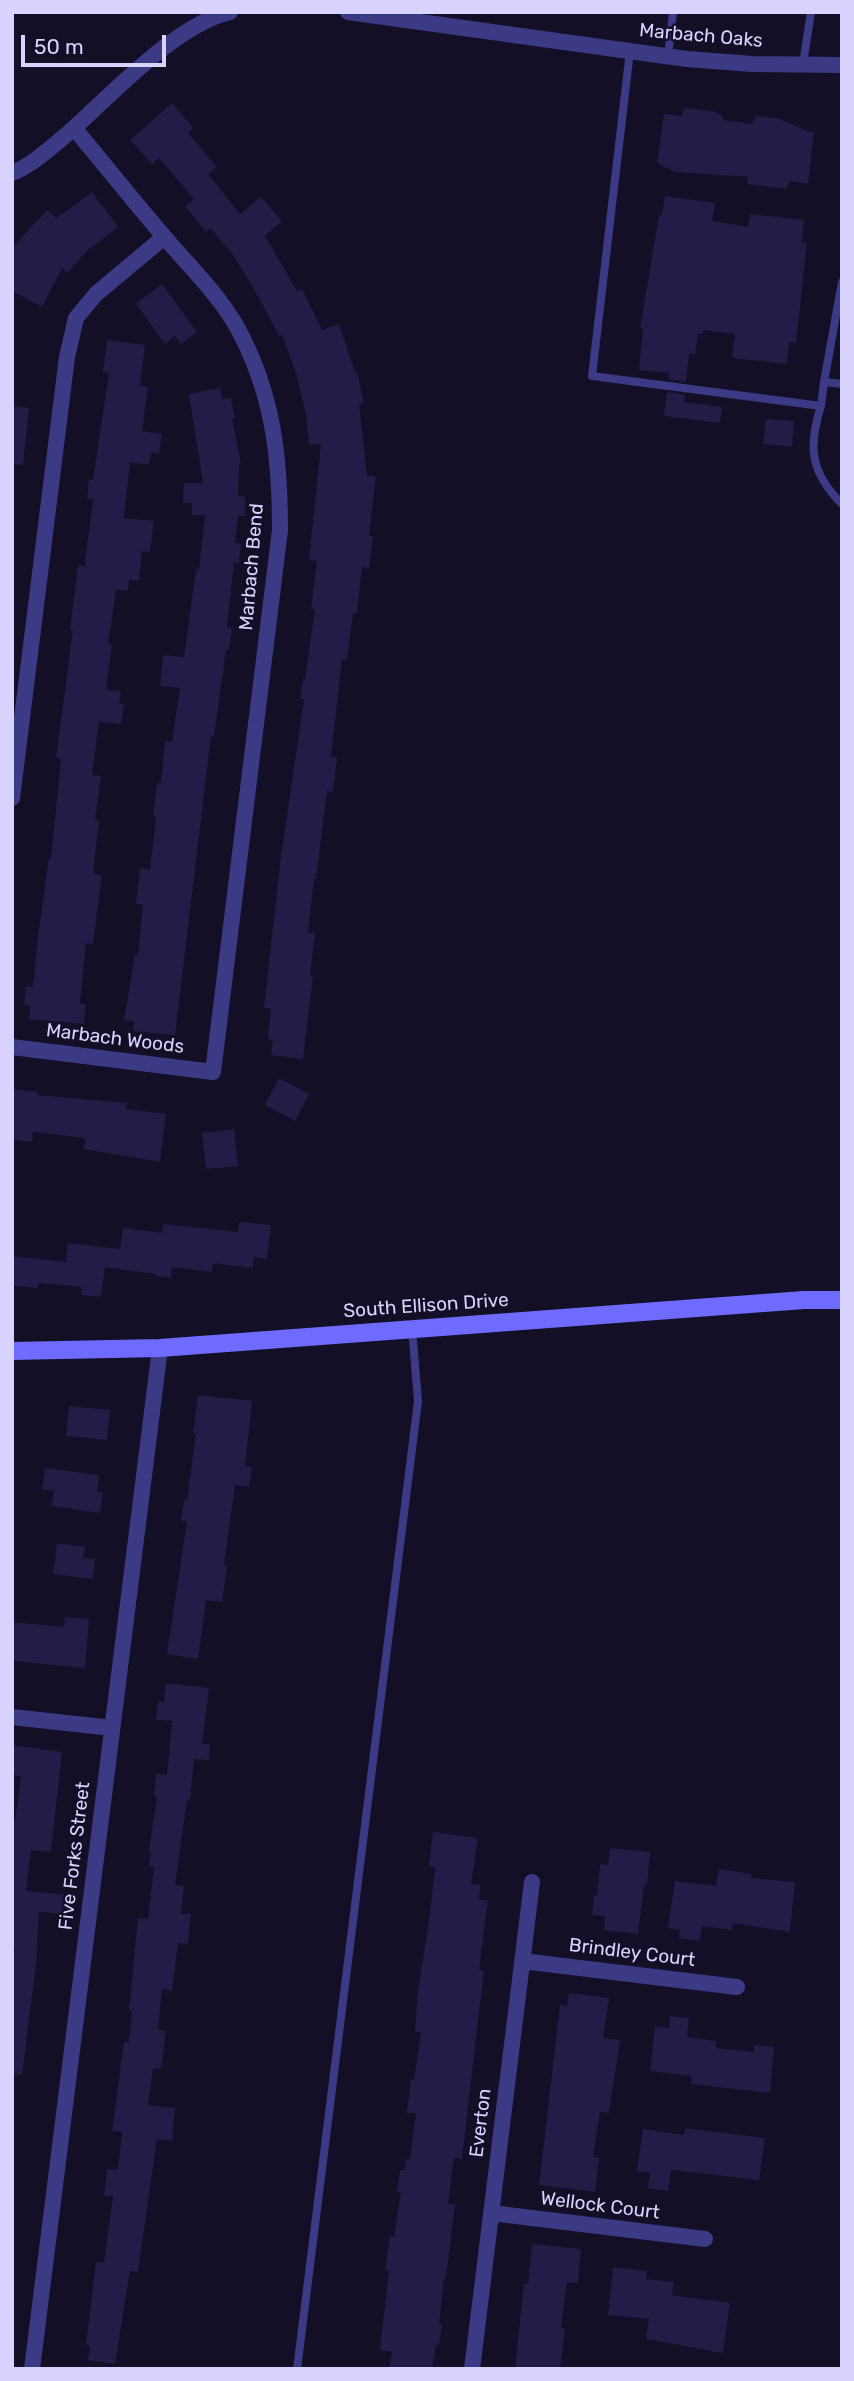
<!DOCTYPE html>
<html>
<head>
<meta charset="utf-8">
<style>
  body { margin:0 }
  #map { position:relative; width:854px; height:2381px; overflow:hidden; background:#130f26; font-family:Rubik,sans-serif }
  canvas { display:block }
  .frame { position:absolute; inset:0; border:14px solid #d9d4ff; pointer-events:none }
  .scale { position:absolute; left:21px; top:35px; width:145px; height:32px; box-sizing:border-box; border:4px solid #d9d4ff; border-top:0; padding-left:9px; font-size:21px; line-height:24px; white-space:nowrap; color:#d9d4ff; -webkit-text-stroke:5px #130f26; paint-order:stroke }
</style>
</head>
<body>
<div id="map">
<canvas width="854" height="2381"></canvas>
<div class="frame"></div>
<div class="scale">50 m</div>
</div>
<script>
const context = document.querySelector('canvas').getContext('2d');
context.lineJoin = 'round';
function paint(path, color) {
  context.fillStyle = color;
  context.fill(path, 'evenodd');
}
function trace(path, color, width, dash) {
  context.strokeStyle = color;
  context.lineWidth = width;
  context.lineCap = dash ? 'butt' : 'round';
  context.setLineDash(dash || []);
  context.stroke(path);
}
function drawText(font, color, halo, rows, align = 'center') {
  context.font = font + ' Rubik,sans-serif';
  context.lineWidth = 5;
  context.setLineDash([]);
  context.textBaseline = 'middle';
  context.strokeStyle = halo;
  context.fillStyle = color;
  for (const [text, x, y, turn = 0] of rows) {
    context.save();
    context.translate(x, y);
    context.rotate((+turn || 0) * Math.PI / 180);
    context.textAlign = isNaN(turn) ? turn : align;
    if (halo) context.strokeText(text, 0, 0);
    context.fillText(text, 0, 0);
    context.restore();
  }
}
const building = new Path2D(`
  M172 103 193 128 188 133 217 167 208 174 240 214 261 197 282 221 265 236 297 291 302 289 322 330 339 324 355 372 357 371 364 403 359 404 367 475 376 476 369 536H373L369 568 362 567 357 613H353L347 660 342 659 331 757H337L333 792 327 791 316 879H314L308 933H315L310 976H313L303 1059 271 1055 273 1040 268 1039 271 1009 264 1008 281 856 304 699H300L303 679H305L315 609H311L317 561 309 560 321 444 309 445 306 415 296 373 282 335 279 336 259 298 234 256 210 228 206 232 185 206 194 199 159 158 152 164 130 140Z
  M685 108 712 111 723 116V120L752 124 756 116 780 119 807 131 814 132 808 184 790 181 786 189 747 184 748 177 675 172 657 163 664 114 681 116Z
  M92 192 118 227 88 250 67 273 62 268 42 307 12 291V248L47 210 57 218Z
  M665 196 715 203 712 221 748 227 750 214 804 220 802 242 807 243 796 343 789 342 787 364 732 358 735 334 703 330 702 334H698L695 354H689L686 382 668 379 669 373 639 370 643 328H640L659 215H662Z
  M162 284 197 332 181 344 175 336 165 344 136 304Z
  M107 340 145 345 140 386 148 387 142 431 162 434 159 454 151 453 149 465 130 462 124 518 154 521 150 552 142 551 139 581 129 580 128 591 116 590 108 644 112 645 106 690 121 691 119 704H124L121 724 99 722 92 775 101 776 95 820 99 821 93 873 102 875 93 944 86 943 80 1003 86 1004 84 1024 29 1019 30 1006 24 1005 26 986 33 987 38 936 49 858 51 859 61 759 56 758 73 630H70L78 565 85 566 86 554 93 499H87L89 479 93 480 109 373 103 372Z
  M220 388 222 399 231 398 235 418 232 419 241 463 239 464 238 496 245 497V516H238L235 543 241 544 239 563 234 562 227 627 232 628 229 650H226L214 736H211L175 1035 133 1031 134 1021 124 1020 135 955H138L143 905 136 904 140 868 150 869 156 817 153 816 157 783H161L165 741 172 742 180 688 160 686 163 655 184 657 196 569 199 570 205 515H192V503H183L184 483H203L189 394Z
  M667 392 685 395 684 402 722 407 720 423 664 416Z
  M12 406 29 408 23 465 12 464Z
  M766 419 794 421 792 447 763 444Z
  M279 1078 309 1094 295 1121 265 1105Z
  M12 1089 38 1092 37 1095 127 1103 126 1109 166 1114 160 1162 84 1149 85 1138 33 1132 32 1142 12 1140Z
  M234 1129 238 1166 206 1169 202 1133Z
  M239 1222 271 1225 267 1259 254 1257 253 1268 213 1263 212 1272 172 1267 171 1278 156 1276V1274L105 1267 101 1297 81 1295 82 1287 39 1283 38 1288 12 1286V1256L66 1262 68 1243 120 1249 123 1228 162 1233 163 1224 238 1232Z
  M198 1395 252 1401 245 1466 252 1467 249 1487 235 1485 224 1565 227 1566 222 1602 206 1600 198 1659 167 1654 187 1521H181L184 1500H187L196 1433H193Z
  M69 1406 110 1410 107 1440 66 1436Z
  M45 1468 99 1475 97 1492 103 1493 100 1513 52 1506 54 1491 42 1489Z
  M57 1543 85 1547 83 1558 95 1559 93 1579 53 1574Z
  M65 1617 89 1619 85 1668 12 1661V1622L64 1627Z
  M166 1683 209 1688 202 1744H210L209 1760 194 1759 190 1800H187L175 1885 184 1886 181 1914H191L188 1944 178 1943 172 1991 162 1989 158 2029 166 2031 161 2069 153 2068 148 2105 175 2108 172 2141 157 2139 138 2272 130 2271 115 2364 88 2360 90 2346 86 2345 96 2262 104 2263 113 2197 104 2196 107 2169 118 2170 122 2132 112 2131 124 2042 129 2043 132 2011H129L138 1918 148 1919 154 1867 149 1866 151 1852 149 1851 157 1797 154 1796 156 1774 167 1775 172 1721 156 1720 158 1701 164 1702Z
  M12 1745 62 1752 51 1852 31 1850 26 1891 66 1895 64 1914 39 1912 36 1964 22 2075 12 2074V1969L15 1948H12V1820L15 1821 21 1776 12 1775Z
  M433 1832 478 1838 471 1884 480 1885 479 1899 488 1900 479 1970H484L462 2159 454 2158 448 2204 455 2205 446 2278H444L439 2324H442L439 2345H436L432 2369H389L392 2352 380 2350 389 2271 385 2270 390 2236 394 2237 401 2192H397L400 2170H405L406 2159H410L416 2113H407L411 2079 414 2080 421 2032H415L418 1990 430 1914 435 1867 429 1866Z
  M610 1848 650 1852 647 1885H644L638 1934 604 1930 605 1916 592 1915 594 1895 597 1896 600 1864 608 1865Z
  M719 1869 751 1874V1878L795 1882 790 1932 733 1923 732 1930 702 1926 700 1941 679 1938 680 1930 668 1928 675 1881 716 1886Z
  M569 1993 609 1998 603 2038 620 2040 609 2113 600 2112 593 2157 599 2158 595 2192 539 2185 560 2005 567 2006Z
  M670 2016 689 2018 687 2037 716 2041V2048L754 2052V2045L774 2047 770 2093 691 2084 692 2076 650 2071 655 2026 669 2028Z
  M685 2128 765 2138 759 2180 671 2170 668 2191 648 2188 650 2173 637 2171 643 2129 684 2135Z
  M532 2244 581 2249 578 2283 567 2282 561 2328 565 2329 560 2369H515L524 2283 528 2284Z
  M613 2267 647 2271 646 2279 674 2282 672 2295 730 2303 723 2353 646 2339 649 2319 608 2315Z`);
const lane = new Path2D(`
  M630 51 592 376 821 406C808 447 810 472 842 504
  M668 56 673 12
  M803 64 811 12
  M824 382 842 282
  M821 406 824 382 842 384
  M297 2369 418 1401 412 1328`);
const street = new Path2D(`
  M348 12 687 59 752 64 842 65
  M12 173C32 165 49 149 65 136 109 98 174 25 230 12
  M12 798 67 357 76 318 96 294 164 237
  M12 1047 213 1072 280 530C280 456 273 393 237 327 219 295 191 268 167 240 135 203 105 165 74 128
  M12 1717 112 1728
  M522 1961 737 1987
  M491 2213 705 2239
  M32 2369 160 1348
  M472 2369 532 1882`);
const secondary = new Path2D(`
  M12 1351 160 1348 804 1300H842`);
const streetNames = [
  ["Marbach Oaks",701,36,5],
  ["Marbach Bend",252,567,-85],
  ["Marbach Woods",115,1039,7],
  ["South Ellison Drive",426,1306,-4],
  ["Five Forks Street",75,1856,-83],
  ["Brindley Court",632,1953,7],
  ["Everton",481,2123,-83],
  ["Wellock Court",600,2206,7]
];
paint(building, '#241b47');
trace(lane, '#3d3a85', 8);
trace(street, '#3d3a85', 16);
trace(secondary, '#6f6bff', 18);
drawText('19px', '#d9d4ff', '#130f26', streetNames);
</script>
</body>
</html>
